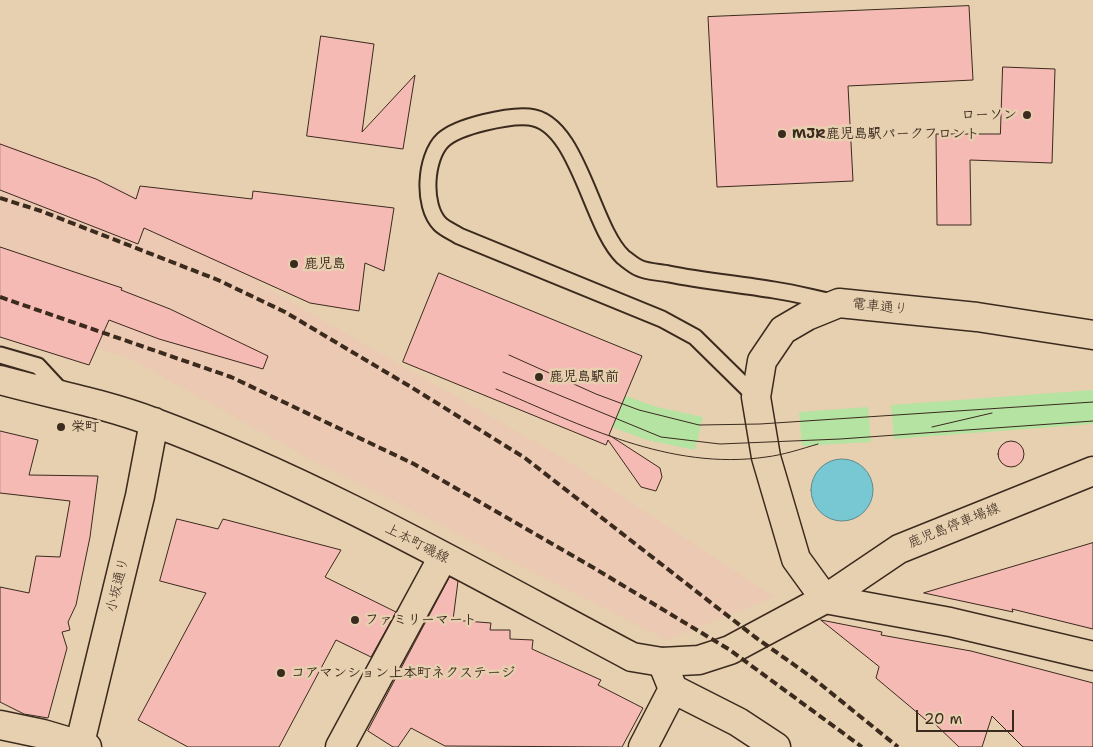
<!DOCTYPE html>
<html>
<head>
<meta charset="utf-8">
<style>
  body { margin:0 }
  #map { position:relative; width:1093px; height:747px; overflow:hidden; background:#e7d0b0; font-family:"Shantell Sans",sans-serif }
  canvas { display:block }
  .scale { position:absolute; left:916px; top:710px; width:98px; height:22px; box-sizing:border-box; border:2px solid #3b2a1e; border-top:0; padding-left:6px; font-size:15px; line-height:18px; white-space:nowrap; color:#3b2a1e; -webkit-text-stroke:4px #e7d0b0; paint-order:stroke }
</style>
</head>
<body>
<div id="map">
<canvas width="1093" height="747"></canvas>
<div class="scale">20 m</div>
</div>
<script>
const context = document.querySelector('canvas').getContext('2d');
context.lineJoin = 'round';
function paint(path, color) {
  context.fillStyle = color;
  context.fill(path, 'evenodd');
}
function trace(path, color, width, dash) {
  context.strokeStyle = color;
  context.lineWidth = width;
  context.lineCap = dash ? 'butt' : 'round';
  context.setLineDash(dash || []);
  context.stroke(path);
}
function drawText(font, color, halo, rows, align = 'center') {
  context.font = font + ' "Shantell Sans","Klee One",sans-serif';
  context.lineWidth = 5;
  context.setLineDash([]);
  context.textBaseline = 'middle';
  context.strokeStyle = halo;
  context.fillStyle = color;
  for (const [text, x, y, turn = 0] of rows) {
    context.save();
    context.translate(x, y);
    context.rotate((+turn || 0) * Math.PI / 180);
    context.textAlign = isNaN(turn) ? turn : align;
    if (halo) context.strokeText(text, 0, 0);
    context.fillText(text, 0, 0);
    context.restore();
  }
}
const built = new Path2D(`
  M0 141 158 202 265 287 568 461 774 597 666 640 303 455 129 358 0 317Z`);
const green = new Path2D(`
  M1093 390V424L894 439 891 405Z
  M620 394 657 407 703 417 695 450 647 440 609 426Z
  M868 407 871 442 802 446 799 412Z`);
const water = new Path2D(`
  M811 490a31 31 0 1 1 62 0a31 31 0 1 1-62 0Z`);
const building = new Path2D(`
  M969 6 973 80 848 86 853 181 717 187 708 17Z
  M321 36 374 44 362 132 415 75 403 149 307 136Z
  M1003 67 1055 69 1052 163 970 160 971 225H937L936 134H1000Z
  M0 144 96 179 136 199 140 186 252 199 253 191 394 208 384 271 365 263 359 311 310 303 144 228 138 244 0 190Z
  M0 247 122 288 121 290 170 309 268 356 263 369 159 339 109 320 89 365 0 337Z
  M439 273 642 356 609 435 660 468 662 477 656 491 641 487 608 440 606 445 403 362Z
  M0 431 38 440 29 475 98 476 90 537 76 605 68 622 70 630 62 632 67 648 48 718 24 714 0 702V587L29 593 36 556 60 557 70 501 0 493Z
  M998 454a13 13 0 1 1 26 0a13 13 0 1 1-26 0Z
  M177 519 218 529 223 519 341 550 325 577 396 612 371 657 336 640 279 747H188L138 720 206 593 160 581Z
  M1093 543V629L1012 609 1013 612 924 593Z
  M450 577 458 581 453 620 491 623 490 630H510V639L533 640 532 649 601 680 598 685 643 708 622 747 445 746 411 728 398 747H393L368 731Z
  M821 620 882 632 881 635 971 651 1093 683V747H1023L992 716 982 747H959L934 723 932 725 876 678 879 667Z`);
const lane = new Path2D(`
  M0 355 38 366 63 393
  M756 397 695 337 662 319 459 236C453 232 445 229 440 224 422 206 425 157 443 140 458 126 509 115 529 117 578 121 591 227 623 257 627 260 634 266 639 268 647 272 659 272 669 274 703 281 739 284 774 290 794 293 813 298 833 302`);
const street = new Path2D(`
  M662 662 673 689 738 722 776 747
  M0 725 43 734 87 747
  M340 747 443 557
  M643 747 673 689`);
const secondary = new Path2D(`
  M0 380C51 394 103 403 153 422 320 484 475 574 632 657L662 662 699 660 730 650 825 599 899 549 1093 471
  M825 599 796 559 766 457 756 397 762 361 783 330 807 316 839 303 977 317 1093 335
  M825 599 950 622 1093 656
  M79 747 140 496 154 422`);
const tram = new Path2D(`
  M509 355 596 394 639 410 699 425 760 424 1093 402
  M503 372 661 437 720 444 840 439 1093 421
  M496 389C581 425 670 471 766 457 783 455 801 449 818 444
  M932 427 992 413`);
const rail = new Path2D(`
  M0 198 41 211 218 280 285 312 411 387 525 458 755 637 814 679 898 747
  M0 297 231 377 414 464 594 568 730 650 862 747`);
const markers = [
  [1027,115,5,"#3b2a1e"],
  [782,134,5,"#3b2a1e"],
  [294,264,5,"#3b2a1e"],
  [539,377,5,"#3b2a1e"],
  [61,427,5,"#3b2a1e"],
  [355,620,5,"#3b2a1e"],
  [281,673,5,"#3b2a1e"]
];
const poiNames = [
  ["ローソン",1017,115,"right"],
  ["MJR鹿児島駅パークフロント",792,134],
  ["鹿児島",304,264],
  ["鹿児島駅前",549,377],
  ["栄町",71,427],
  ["ファミリーマート",365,620],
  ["コアマンション上本町ネクステージ",291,673]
];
const streetNames = [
  ["電車通り",880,307,6],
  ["鹿児島停車場線",954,526,-22],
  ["上本町磯線",417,544,27],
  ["小坂通り",118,585,-76]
];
paint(built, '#ecc9b2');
paint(green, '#b5e3a2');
paint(water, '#78c8d3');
trace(water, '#60898b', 1);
paint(building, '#f6bab5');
trace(building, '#3b2a1e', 1);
trace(lane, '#3b2a1e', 19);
trace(street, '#3b2a1e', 31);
trace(secondary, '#3b2a1e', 31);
trace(lane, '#e7d0b0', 15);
trace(street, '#e7d0b0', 28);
trace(secondary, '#e7d0b0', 28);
trace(tram, '#3b2a1e', 1);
trace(rail, '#3b2a1e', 4, [8, 4]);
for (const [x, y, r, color] of markers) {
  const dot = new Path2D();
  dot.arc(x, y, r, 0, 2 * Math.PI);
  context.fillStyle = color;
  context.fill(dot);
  trace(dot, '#e7d0b0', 2);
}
drawText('bold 14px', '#3b2a1e', '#e7d0b0', poiNames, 'left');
drawText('14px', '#3b2a1e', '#e7d0b0', streetNames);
</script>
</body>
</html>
